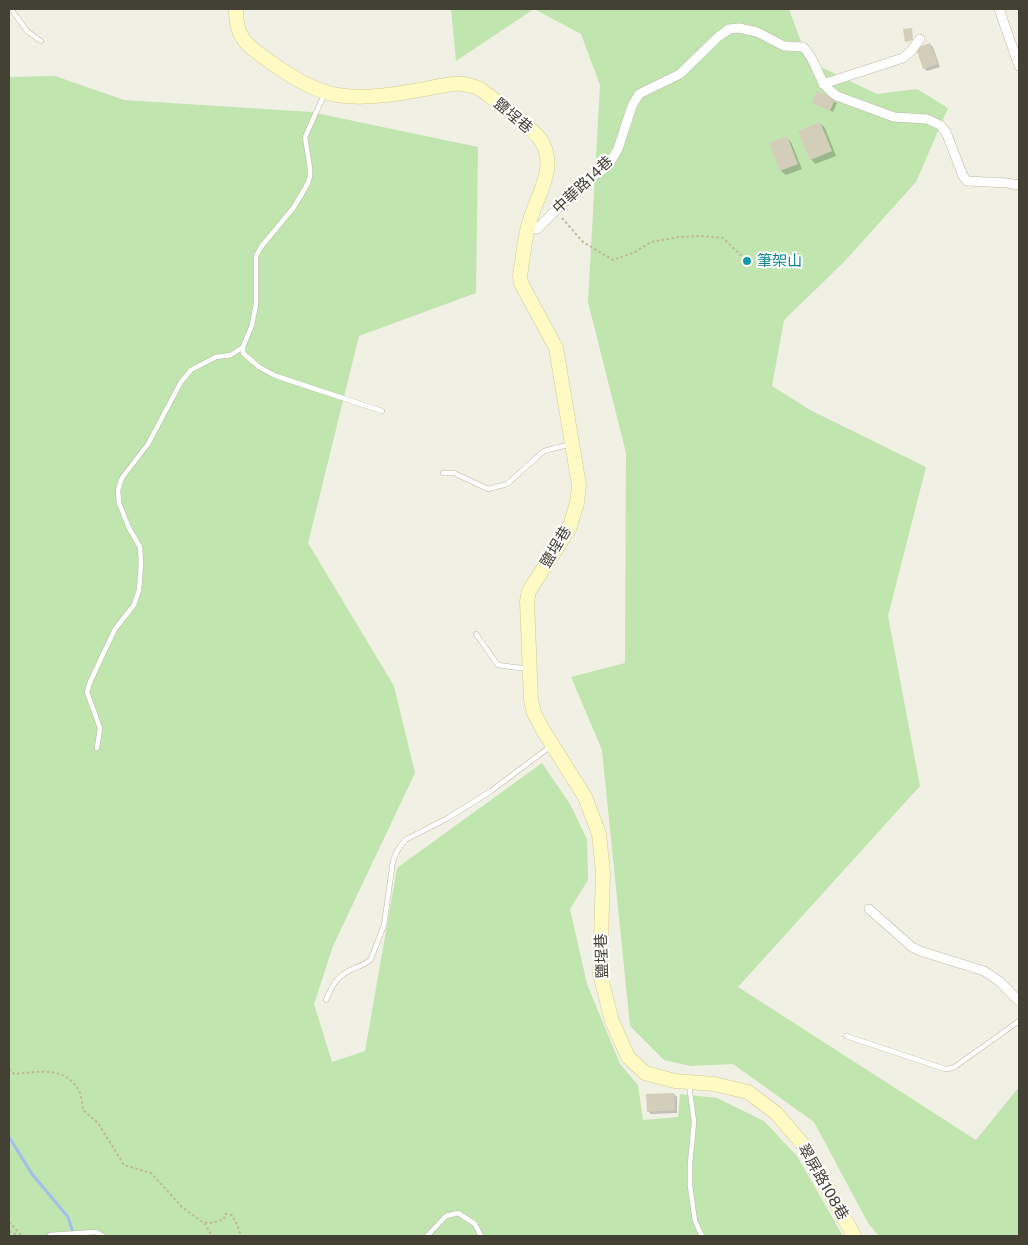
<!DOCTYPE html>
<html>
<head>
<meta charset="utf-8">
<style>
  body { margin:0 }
  #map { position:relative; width:1028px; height:1245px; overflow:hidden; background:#f1f0e4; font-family:"Public Sans",sans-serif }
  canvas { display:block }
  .frame { position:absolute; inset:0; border:10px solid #434034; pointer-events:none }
</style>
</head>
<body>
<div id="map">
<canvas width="1028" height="1245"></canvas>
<div class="frame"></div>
</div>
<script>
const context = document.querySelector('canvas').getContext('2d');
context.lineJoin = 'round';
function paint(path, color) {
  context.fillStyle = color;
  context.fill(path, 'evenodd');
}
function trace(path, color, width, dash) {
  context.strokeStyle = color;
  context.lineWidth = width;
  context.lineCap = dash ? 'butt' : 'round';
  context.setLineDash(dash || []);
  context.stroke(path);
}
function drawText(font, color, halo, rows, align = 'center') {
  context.font = font + ' "Public Sans","Noto Sans TC",sans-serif';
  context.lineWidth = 4;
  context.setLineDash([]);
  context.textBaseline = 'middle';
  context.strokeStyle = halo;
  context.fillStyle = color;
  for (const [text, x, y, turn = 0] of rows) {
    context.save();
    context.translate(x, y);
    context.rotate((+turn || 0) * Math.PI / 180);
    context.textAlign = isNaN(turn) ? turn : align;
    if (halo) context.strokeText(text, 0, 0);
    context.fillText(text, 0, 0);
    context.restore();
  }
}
const green = new Path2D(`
  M451 9H789L808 61 877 94 917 89 948 108 916 182 844 262 784 320 772 386 810 410 926 467 888 616 920 786 738 987 976 1140 1019 1087V1236H879L868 1223 814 1122 733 1064 691 1066 664 1060 630 1026 602 750 571 677 625 663 626 453 588 302 600 85 581 34 534 9 456 61Z
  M55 76 124 100 311 112 478 147 476 293 359 336 308 543 394 686 415 773 333 946 314 1004 332 1062 365 1051 397 868 542 763 570 804 587 839 588 880 570 909 587 984 620 1064 638 1085 643 1120 678 1117 680 1094 717 1098 764 1121 797 1156 843 1236H9V77Z`);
const shadow = new Path2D(`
  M930 44 933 47 940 67 927 71 924 68Z
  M818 93 837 103 833 112 814 102Z
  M820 123 825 128 836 156 815 164 811 159Z
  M786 137 791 142 802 169 786 175 781 171 770 144Z
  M674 1094 677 1097V1113L651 1114 648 1111Z`);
const stream = new Path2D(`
  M9 1137 32 1174 68 1217 74 1236`);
const building = new Path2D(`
  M912 28 913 40 905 42 903 29Z
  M930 43 938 64 923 69 916 48Z
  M817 91 835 99 830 111 812 103Z
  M820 122 832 151 810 160 798 131Z
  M787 136 798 164 780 171 769 143Z
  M674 1093 675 1110 647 1112 646 1094Z`);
const path = new Path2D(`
  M562 218 583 242 613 260 635 252 651 242 679 237 701 236 723 238 747 261
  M9 1069 14 1074C38 1072 65 1065 79 1091 82 1095 82 1104 83 1110L98 1123 124 1165 151 1173 182 1207 205 1224 212 1236
  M9 1222 22 1236
  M205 1223 208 1222 212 1223 224 1219 225 1214 232 1215 238 1227 241 1236
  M9 1231 19 1236`);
const lane = new Path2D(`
  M11 9 27 31 41 41
  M325 93 305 137 310 168V176L308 183 294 207 261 247 256 256V304L252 325 243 347V353L259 367 276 376 382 411
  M443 473H454L488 489 507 484 544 451 571 444
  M476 634 498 665 527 669
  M97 748 100 728 87 692 90 682 115 629 134 605 139 590 141 564 140 547 129 528 119 503 118 490 122 478 148 444 181 382 191 370 216 357 231 355 243 347
  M326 1000C331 989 335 978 347 972 355 967 364 966 371 959L384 925 393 861C396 852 399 847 405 840L448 818 491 791 551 746
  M846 1036 945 1069 953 1068 1019 1021
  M689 1084 694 1122 690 1164V1186L695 1221 702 1236
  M50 1235 96 1232 103 1236
  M427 1236 446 1216 458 1213 475 1224 481 1236`);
const street = new Path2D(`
  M999 9 1019 66
  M823 84 903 58 911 51 920 39
  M529 223 532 229H537L584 182 601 171 609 164 618 149 632 106 639 94 680 74 718 37 729 29 739 28 757 32 784 46 803 47C819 62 816 83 837 96L894 117 927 119 940 125 946 132 963 176 967 181 1007 183 1019 185
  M869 909 912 947 920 951 984 971 999 981 1019 1001`);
const secondary = new Path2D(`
  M236 9C235 37 247 46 269 61 287 74 314 91 337 95 373 101 416 90 452 84 462 83 471 85 480 89 496 101 529 124 540 139 559 166 537 195 529 223 524 240 523 259 520 276L521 283 556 348 579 485 577 503 569 529 529 591 527 601 531 700 534 713 543 730 585 797 599 834 603 872 600 974 612 1021 628 1057 645 1073 675 1081 714 1084 748 1092 776 1113 805 1147 854 1236`);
const markers = [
  [747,261,5,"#0f9aa8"]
];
const streetNames = [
  ["鹽埕巷",513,116,40],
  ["中華路14巷",583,185,-43],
  ["鹽埕巷",556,547,-59],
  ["鹽埕巷",602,956,-92],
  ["翠屏路108巷",823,1182,60]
];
const cultureNames = [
  ["筆架山",757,261]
];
paint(green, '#c1e5ae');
paint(shadow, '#0003');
trace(stream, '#a1bfed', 3);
paint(building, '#d3ceba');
trace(lane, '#bcb9a7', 5.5);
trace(street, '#bcb9a7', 10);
trace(secondary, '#d0cc95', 15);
trace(path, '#beb899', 2, [2.5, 2.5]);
trace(lane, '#fff', 4.5);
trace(street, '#fff', 9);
trace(secondary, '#fdfac3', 14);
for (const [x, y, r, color] of markers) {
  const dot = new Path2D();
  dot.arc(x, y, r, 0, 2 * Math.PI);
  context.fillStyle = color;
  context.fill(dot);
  trace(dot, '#fff', 2);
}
drawText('15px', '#434034', '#fff', streetNames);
drawText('15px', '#0d838f', '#fff', cultureNames, 'left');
</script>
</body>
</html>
